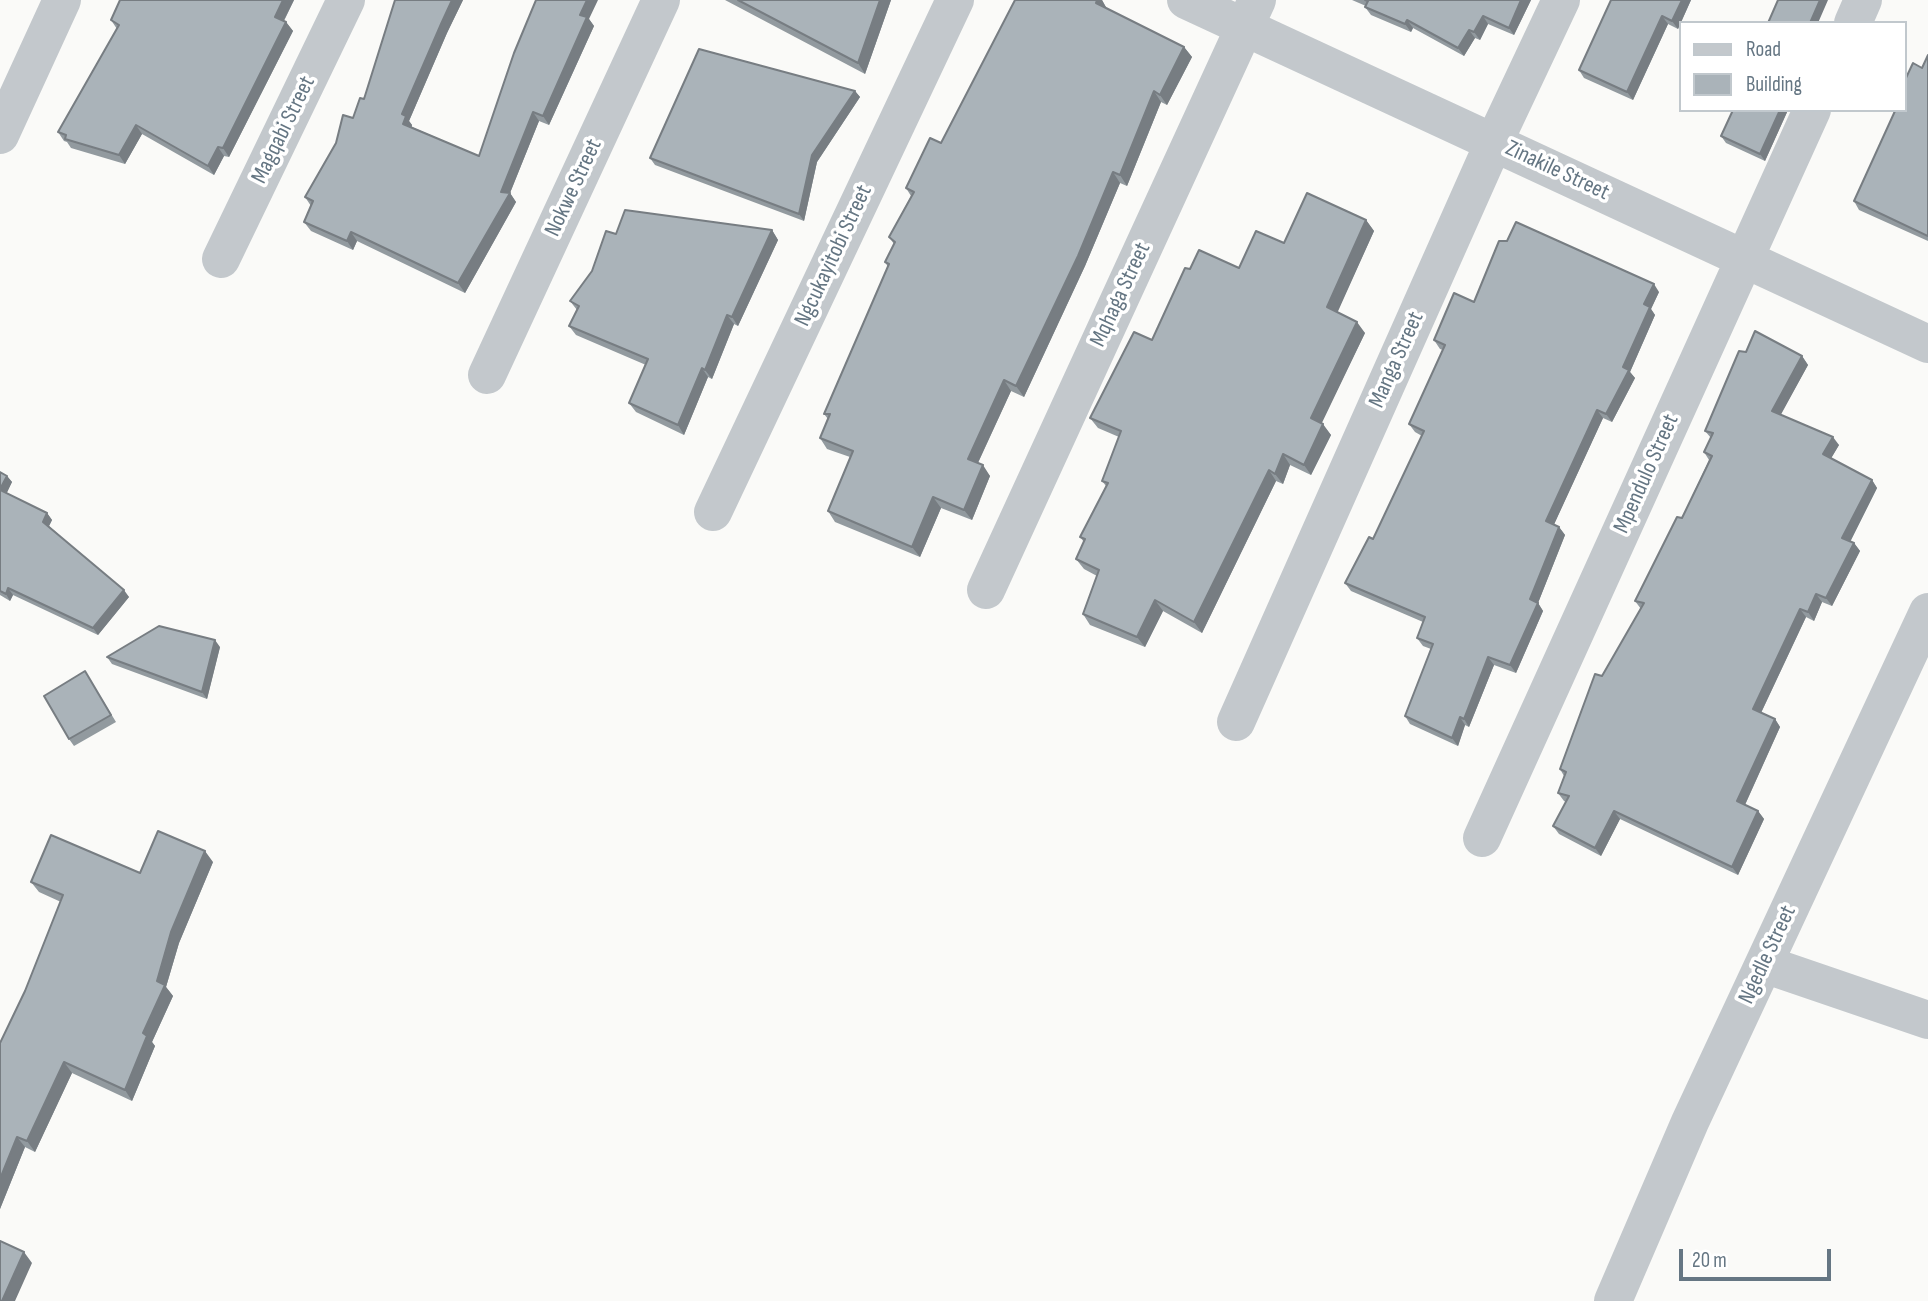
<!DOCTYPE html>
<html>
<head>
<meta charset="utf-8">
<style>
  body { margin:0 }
  #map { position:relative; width:1928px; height:1301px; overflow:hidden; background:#fafaf8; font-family:"Sofia Sans Condensed",sans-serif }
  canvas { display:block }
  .legend { position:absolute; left:1679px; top:21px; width:228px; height:91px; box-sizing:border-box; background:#fff; border:2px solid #c1c8cd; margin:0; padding:9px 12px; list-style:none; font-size:21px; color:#657683 }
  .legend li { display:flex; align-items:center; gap:14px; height:35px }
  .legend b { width:35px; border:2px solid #c1c8cd }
  .scale { position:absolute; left:1679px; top:1249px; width:152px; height:32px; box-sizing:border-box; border:4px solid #657683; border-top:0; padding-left:9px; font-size:21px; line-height:24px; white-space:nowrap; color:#657683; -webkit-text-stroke:5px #fff; paint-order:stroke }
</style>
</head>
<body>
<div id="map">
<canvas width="1928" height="1301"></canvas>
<ul class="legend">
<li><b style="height:9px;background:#c3c8cc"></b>Road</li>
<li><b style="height:19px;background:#aab3b9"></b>Building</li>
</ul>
<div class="scale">20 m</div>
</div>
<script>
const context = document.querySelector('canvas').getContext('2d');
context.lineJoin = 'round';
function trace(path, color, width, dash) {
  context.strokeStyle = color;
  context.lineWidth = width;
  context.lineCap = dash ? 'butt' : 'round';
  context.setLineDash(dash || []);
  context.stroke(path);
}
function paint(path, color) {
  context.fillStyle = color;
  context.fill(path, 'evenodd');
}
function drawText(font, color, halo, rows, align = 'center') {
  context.font = font + ' "Sofia Sans Condensed",sans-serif';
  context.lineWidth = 7;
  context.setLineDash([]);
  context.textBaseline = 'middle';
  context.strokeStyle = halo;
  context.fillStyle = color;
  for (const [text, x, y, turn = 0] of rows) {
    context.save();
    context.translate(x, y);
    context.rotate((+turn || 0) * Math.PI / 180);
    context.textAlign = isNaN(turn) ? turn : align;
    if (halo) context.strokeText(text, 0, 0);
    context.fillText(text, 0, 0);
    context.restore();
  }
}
const minor = new Path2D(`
  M1186 0 1928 344
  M1853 23 1863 0
  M0 135 62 0
  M221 259 346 0
  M487 375 661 0
  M713 512 955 0
  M986 590 1257 0
  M1236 722 1494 142 1561 0
  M1482 838 1812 110
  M1764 964 1928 1020
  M1613 1301 1690 1122 1928 612`);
const wall = new Path2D(`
  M120 0H294L284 21 286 22 293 31 229 157 224 156 214 175 142 134 125 164 71 148 67 142 64 141 58 132 117 29 111 20Z
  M395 0H463L447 33 409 121 412 125V127L479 156 589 19 594 26 549 125 539 121 510 193 516 202 465 293 357 241 353 250 311 231 304 222 311 206 305 197 364 99Z
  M725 0H891L865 74Z
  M1097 0H1102L1106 8 1184 47 1192 57 1167 105 1161 102 1127 186 1120 183 1085 266 1024 397 1011 391 978 463 990 476 972 520 941 508 920 557 835 522 828 511 850 457 827 449 820 438 828 419 824 414 888 267 885 262 894 244 889 237 911 196 906 188 941 143Z
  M1352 0H1531L1514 35 1488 24 1480 40 1475 38 1464 56 1413 28 1411 32 1371 15 1365 7 1366 6Z
  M1611 0H1691L1678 29 1668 24 1633 100 1584 78 1579 70Z
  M1928 55V241L1859 210 1854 201 1894 113 1892 110 1922 68Z
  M855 91 860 97 817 162 804 221 655 165 650 158Z
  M1733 110H1788L1765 161 1726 143 1721 136Z
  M1366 220 1374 231 1337 312 1365 333 1321 423 1331 435 1311 475 1290 465 1283 484 1276 481 1202 633 1163 611 1145 647 1090 625 1083 614 1097 576 1084 569 1076 559 1084 542 1080 537 1106 486 1102 481 1119 437 1098 428 1090 418 1152 340 1190 269 1239 268 1284 243Z
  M772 230 778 240 738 326 734 324 712 379 708 377 684 435 636 412 629 403 646 365 576 335 569 326 577 310 570 301 592 271 616 234Z
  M1659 292 1651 309 1655 315 1630 372 1635 378 1612 422 1603 418 1554 524 1559 527 1565 535 1538 603 1543 611 1516 673 1494 665 1469 727 1465 725 1458 746 1410 724 1405 716 1431 649 1423 646 1417 638 1423 622 1351 591 1345 583 1373 539 1422 436 1415 432 1409 424 1443 350 1440 349 1434 340 1474 302Z
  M1802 356 1808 365 1780 415 1839 445 1831 458 1872 480 1877 488 1850 542 1854 543 1860 551 1832 606 1822 602 1814 621 1806 617 1761 713 1775 719 1780 727 1745 805 1758 811 1764 819 1738 875 1620 819 1601 856 1559 834 1553 826 1566 802 1564 801 1558 793 1564 776 1560 769 1602 676 1641 609 1635 601 1682 518 1709 460 1704 452 1711 438 1705 431Z
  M0 472 7 476 12 482 6 493 47 513 52 520 49 526 129 597 98 635 13 595 10 601 0 595Z
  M220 647 207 699 112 664 107 657Z
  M85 671 116 722 74 746 69 739Z
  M213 862 179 943 166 987 173 996 152 1042 155 1046 132 1101 72 1073 35 1152 25 1147 0 1209V1043L25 991 61 902 39 892 31 882 140 873Z`);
const shadedWall = new Path2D(`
  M283 0H294L281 26 275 17Z
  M452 0H463L447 33 409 121 412 125 409 133 403 124 402 114 441 24Z
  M587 0H598L589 19 594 26 549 125 543 116 580 15Z
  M880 0H891L865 74 858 63Z
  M1097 0H1102L1106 7 1103 13 1096 3Z
  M1521 0H1531L1514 35 1509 28Z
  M1682 0H1691L1678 29 1672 21Z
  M1820 0H1828L1818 23H1810Z
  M1483 16 1488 24 1480 40 1474 32Z
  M1662 16 1668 24 1633 100 1627 92Z
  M1407 20 1413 28 1411 32 1405 24Z
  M286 22 293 31 229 157 223 148Z
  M1469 30 1475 38 1464 56 1458 48Z
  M1184 47 1192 57 1167 105 1160 95Z
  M855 91 860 97 817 162 804 221 799 214 812 155Z
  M1154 91 1161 102 1127 186 1120 175Z
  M1780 110H1788L1765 161 1760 154Z
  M533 112 539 121 510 193 516 202 465 293 458 283 501 192Z
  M136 125 142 134 125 164 119 155Z
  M218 147 224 156 214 175 208 166Z
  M1113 172 1120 183 1085 266 1024 397 1016 386Z
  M1366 220 1374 231 1335 318 1327 307Z
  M772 230 778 240 738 326 732 317Z
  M351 232 357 241 353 250 347 241Z
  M1654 284 1659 292 1651 309 1655 315 1630 372 1635 378 1612 422 1606 414 1644 304Z
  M727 315 734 324 712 379 705 370Z
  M1357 322 1365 333 1319 429 1311 418Z
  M1802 356 1808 365 1778 420 1772 411Z
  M702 368 708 377 684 435 678 425Z
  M1004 380 1011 391 975 469 968 459Z
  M1597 410 1603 418 1552 529 1546 521Z
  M1323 424 1331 435 1311 475 1304 465Z
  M1833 437 1839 445 1829 462 1823 454Z
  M1283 454 1290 465 1283 484 1275 474Z
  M983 465 990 476 972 520 964 510Z
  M1269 470 1276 481 1202 633 1194 622Z
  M7 476 12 482 5 497 0 490Z
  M1872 480 1877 488 1848 546 1842 538Z
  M933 497 941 508 920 557 912 547Z
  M47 513 52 520 48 528 43 522Z
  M1559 527 1565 535 1538 603 1543 611 1516 673 1510 665 1530 599Z
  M1854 543 1860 551 1832 606 1826 598Z
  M8 588 13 595 10 601 6 594Z
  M124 590 129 597 98 635 93 628Z
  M1816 594 1822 602 1814 621 1808 612Z
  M1155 600 1163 611 1145 647 1137 637Z
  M1800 609 1806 617 1759 717 1753 709Z
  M215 640 220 647 207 699 202 692Z
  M1488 657 1494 665 1469 727 1464 719Z
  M1460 717 1465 725 1458 746 1452 738Z
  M1775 719 1780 727 1743 809 1737 801Z
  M1614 811 1620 819 1601 856 1595 848Z
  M1758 811 1764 819 1738 875 1732 867Z
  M205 851 213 862 179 943 166 987 173 996 152 1042 155 1046 132 1101 125 1090 143 1033 171 932Z
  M64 1062 72 1073 35 1152 27 1141Z
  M17 1137 25 1147 0 1209V1179Z
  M24 1252 32 1263 15 1301H2Z`);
const building = new Path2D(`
  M120 0H283L275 17 286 22 223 148 218 147 208 166 136 125 119 155 65 139 66 135 58 132 119 25 111 20Z
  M395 0H452L441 24 402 114 406 116 403 124 479 156 514 53 536 0H587L580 15 587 17 543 116 533 112 501 192 510 193 458 283 351 232 347 241 304 222 313 201 305 197 336 143 343 115 353 118 360 98 364 99Z
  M738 0H880L858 63Z
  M1015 0H1097L1096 3 1184 47 1160 95 1154 91 1120 175 1113 172 1078 256 1016 386 1004 380 968 459 983 465 964 510 933 497 912 547 828 511 853 451 820 438 830 414H824L889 264 885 262 895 242 889 237 914 192 906 188 930 138 941 143Z
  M1365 0H1521L1509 28 1483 16 1474 32 1469 30 1458 48 1407 20 1405 24 1365 7 1368 1Z
  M1611 0H1682L1672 21 1662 16 1627 92 1579 70Z
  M1778 0H1820L1810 23H1768Z
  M699 49 855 91 812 155 799 214 650 158Z
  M1928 55V236L1854 201 1895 111 1892 110H1905V80L1913 63 1922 68Z
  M1733 110H1780L1760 154 1721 136Z
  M1307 193 1366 220 1327 307 1357 322 1311 418 1323 424 1304 465 1283 454 1275 474 1269 470 1194 622 1155 600 1137 637 1083 614 1099 570 1076 559 1085 539 1080 537 1108 483 1102 481 1121 431 1090 418 1134 332 1152 340 1185 268 1190 269 1199 250 1239 268 1256 231 1284 243Z
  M625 210 772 230 732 317 727 315 705 370 702 368 678 425 629 403 648 359 569 326 579 306 570 301 592 271 606 231 616 234Z
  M1516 222 1654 284 1644 304 1650 307 1623 367 1629 370 1606 414 1597 410 1546 521 1559 527 1530 599 1538 603 1510 665 1488 657 1464 719 1460 717 1452 738 1405 716 1433 644 1417 638 1425 617 1345 583 1369 537 1373 539 1424 431 1409 424 1445 345 1434 340 1454 293 1474 302 1499 241H1507Z
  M1755 331 1802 356 1772 411 1833 437 1823 454 1872 480 1842 538 1854 543 1826 598 1816 594 1808 612 1800 609 1753 709 1775 719 1737 801 1758 811 1732 867 1614 811 1595 848 1553 826 1569 796 1558 793 1566 772 1560 769 1595 674 1602 676 1644 603 1635 601 1677 517 1682 518 1712 456 1704 452 1713 433 1705 431 1739 351 1746 352Z
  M0 472 7 476 0 489Z
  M0 490 47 513 43 522 124 590 93 628 8 588 6 594 0 591Z
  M159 626 215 640 202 692 107 657Z
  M85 671 111 715 69 739 44 696Z
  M158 831 205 851 171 932 157 981 165 985 143 1033 147 1036 125 1090 64 1062 27 1141 17 1137 0 1179V1043L25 991 63 895 31 882 51 835 140 873Z
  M0 1241 24 1252 2 1301H0Z`);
const streetNames = [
  ["Magqabi Street",284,130,-64],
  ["Zinakile Street",1557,171,25],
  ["Nokwe Street",574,188,-65],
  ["Ngcukayitobi Street",834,256,-65],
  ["Mqhaga Street",1121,295,-65],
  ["Manga Street",1397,360,-66],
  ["Mpendulo Street",1647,474,-66],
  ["Ngedle Street",1768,955,-65]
];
trace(minor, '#c3c8cc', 38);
paint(wall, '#929a9f');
paint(shadedWall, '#777d82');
paint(building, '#aab3b9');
trace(building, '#777d82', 2);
drawText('23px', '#657683', '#fff', streetNames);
</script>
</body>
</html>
